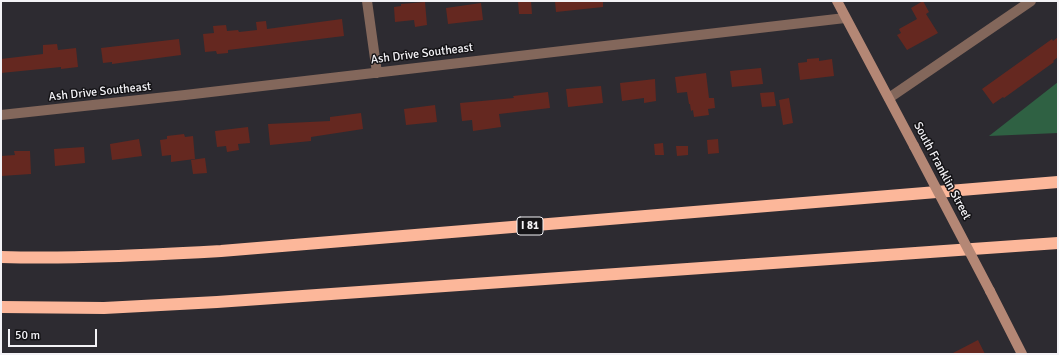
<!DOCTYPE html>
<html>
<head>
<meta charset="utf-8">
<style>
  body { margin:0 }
  #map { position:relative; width:1059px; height:355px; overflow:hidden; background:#2d2b31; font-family:Signika,sans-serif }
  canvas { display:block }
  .frame { position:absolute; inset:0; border:2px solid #f3f2f6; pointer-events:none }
  .scale { position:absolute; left:8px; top:329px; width:89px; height:18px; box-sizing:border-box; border:2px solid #f3f2f6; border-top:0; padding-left:5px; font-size:12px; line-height:14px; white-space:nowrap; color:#f3f2f6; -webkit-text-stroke:3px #151417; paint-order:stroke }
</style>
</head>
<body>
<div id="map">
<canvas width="1059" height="355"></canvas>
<div class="frame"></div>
<div class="scale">50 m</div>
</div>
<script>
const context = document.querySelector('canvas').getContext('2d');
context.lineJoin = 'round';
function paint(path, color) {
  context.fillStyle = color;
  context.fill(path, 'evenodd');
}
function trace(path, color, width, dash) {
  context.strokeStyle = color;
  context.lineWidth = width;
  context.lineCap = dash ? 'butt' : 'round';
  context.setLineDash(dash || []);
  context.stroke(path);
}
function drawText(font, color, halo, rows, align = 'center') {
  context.font = font + ' Signika,sans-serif';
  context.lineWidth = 3;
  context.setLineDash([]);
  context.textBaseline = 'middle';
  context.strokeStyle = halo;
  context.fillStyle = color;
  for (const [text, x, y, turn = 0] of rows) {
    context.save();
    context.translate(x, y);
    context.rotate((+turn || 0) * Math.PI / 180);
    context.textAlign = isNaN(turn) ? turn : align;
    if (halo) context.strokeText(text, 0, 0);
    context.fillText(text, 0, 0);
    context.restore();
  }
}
const green = new Path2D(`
  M1058 82V133L989 136Z`);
const building = new Path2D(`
  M518 1H531L532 14H519Z
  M555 1H603V7L556 12Z
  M923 1 929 12 926 14 938 33 907 50 897 35 901 33 899 29 917 19 911 8Z
  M425 2 427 25 415 27 414 20 395 22 394 7 401 6V4Z
  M481 3 483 20 448 24 446 8Z
  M342 19 344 36 228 50V53L217 54 216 51 205 52 203 34 214 33 213 26 226 25 227 31 238 30 239 32 257 30 256 22 266 21 267 29Z
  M1058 37V57L1053 61 1054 62 1004 98 1003 97 993 104 982 89 1052 39 1053 41Z
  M179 39 181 55 112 64V62L103 63 101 48Z
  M57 44 58 50 76 48 78 67 61 69V67L1 73V59L43 54V45Z
  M819 58V61L832 59 834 76 800 80 798 63 807 62V59Z
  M761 68 763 84 732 87 730 71Z
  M706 73 709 98H714L715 108 708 109 709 115 694 117 693 110 691 111 690 104H689L687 92 677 93 675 77Z
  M655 79 656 101 644 103V98L622 101 620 83Z
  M601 86 603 103 568 107 566 89Z
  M548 92 550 108 499 114 501 127 473 131 472 120 462 121 460 103 514 98 513 96Z
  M774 92 776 106 762 107 760 93Z
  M789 98 793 123 783 125 779 100Z
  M435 105 437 122 406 125 404 109Z
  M361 113 363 129 311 137V141L270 145 268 124 330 121V117Z
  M248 127 250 143 238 144 239 150 227 152 226 146 217 147 215 131Z
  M184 134 185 137 193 136 195 159 171 162V155L162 156 160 140 167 139V136Z
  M139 139 142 156 112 160 110 144Z
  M718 139 719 153 708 154 707 140Z
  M663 143 664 155H655L654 144Z
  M676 146H688V155L677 156Z
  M84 147 85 163 55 166 54 149Z
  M14 151H30L31 174 1 176V156L15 155Z
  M205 158 207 173 193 174 191 160Z
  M978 340 985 354H951Z`);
const minor = new Path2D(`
  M367 1 377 73
  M889 98 1031 1
  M1 115 185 95 845 18`);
const secondary = new Path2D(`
  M837 1 914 146
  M990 291 1022 354`);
const motorway = new Path2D(`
  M1 257C75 259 147 255 221 251L1058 182
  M1 307 104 308 217 302 1058 243`);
const secondaryBridge = new Path2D(`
  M914 146 990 291`);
const shields = [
  [530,226,26]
];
const shieldNames = [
  ["I 81",530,226]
];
const streetNames = [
  ["Ash Drive Southeast",422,54,-7],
  ["Ash Drive Southeast",100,92,-6],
  ["South Franklin Street",942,171,62]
];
paint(green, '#2f6143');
paint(building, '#652820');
trace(minor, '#83675b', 10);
trace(secondary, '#b48775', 10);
trace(motorway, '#fcb79a', 12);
trace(secondaryBridge, '#b48775', 10);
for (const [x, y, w] of shields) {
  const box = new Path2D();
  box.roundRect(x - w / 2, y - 9, w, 18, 3);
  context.fillStyle = '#151417';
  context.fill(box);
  trace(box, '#f3f2f6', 1);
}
drawText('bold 11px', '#f3f2f6', null, shieldNames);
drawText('12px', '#f3f2f6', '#151417', streetNames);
</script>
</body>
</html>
